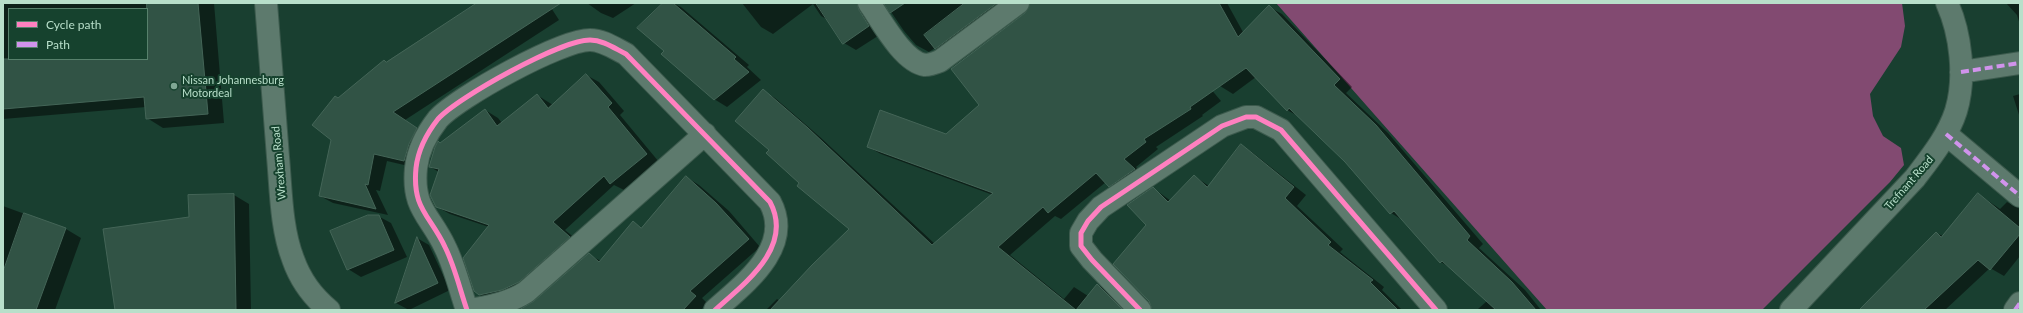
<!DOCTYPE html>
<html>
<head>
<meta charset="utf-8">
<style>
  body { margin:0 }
  #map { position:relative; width:2023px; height:313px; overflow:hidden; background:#193f30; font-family:Lato,sans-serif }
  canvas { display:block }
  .frame { position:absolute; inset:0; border:4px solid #b8dfca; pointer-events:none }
  .legend { position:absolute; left:8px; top:8px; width:140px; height:52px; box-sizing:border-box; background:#16422e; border:1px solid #57816c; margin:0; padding:5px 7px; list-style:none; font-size:12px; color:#b8dfca }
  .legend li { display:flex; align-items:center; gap:8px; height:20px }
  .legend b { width:20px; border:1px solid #57816c }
</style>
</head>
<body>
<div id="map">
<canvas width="2023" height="313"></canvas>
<div class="frame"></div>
<ul class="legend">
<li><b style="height:5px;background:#ff80c0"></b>Cycle path</li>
<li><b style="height:5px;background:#d193ec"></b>Path</li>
</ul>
</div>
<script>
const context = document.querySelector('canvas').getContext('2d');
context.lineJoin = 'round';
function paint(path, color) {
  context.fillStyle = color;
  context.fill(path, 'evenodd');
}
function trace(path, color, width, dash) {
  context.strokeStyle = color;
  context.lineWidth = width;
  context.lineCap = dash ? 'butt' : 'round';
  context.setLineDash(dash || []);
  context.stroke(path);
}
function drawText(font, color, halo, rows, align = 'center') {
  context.font = font + ' Lato,sans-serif';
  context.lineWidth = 4;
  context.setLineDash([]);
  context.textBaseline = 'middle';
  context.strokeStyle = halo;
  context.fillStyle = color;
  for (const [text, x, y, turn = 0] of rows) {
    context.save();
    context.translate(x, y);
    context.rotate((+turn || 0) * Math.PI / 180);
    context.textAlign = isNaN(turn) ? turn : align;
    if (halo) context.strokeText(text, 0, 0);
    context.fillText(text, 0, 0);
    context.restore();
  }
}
const green = new Path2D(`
  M1276 3H1902L1905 26 1901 47 1870 94 1873 116 1883 136 1901 148 1904 165 1890 182 1762 310H1547Z`);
const shadow = new Path2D(`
  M3 3H214L224 123 163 128 147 118 146 107 3 119ZM9 9H147V59H9Z
  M479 3H548L559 20 405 120 429 136 417 168 387 161 380 191 376 190 388 215 333 203 320 196 332 140 338 99 384 61 387 62Z
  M587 3H636L613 18 601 13Z
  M665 3H673L681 7 749 65 747 67 761 80 727 107 714 99 665 50Z
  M742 3H872L881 34 856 50 844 43 828 20 821 16 813 4 773 34 761 27Z
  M885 3H1019L948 55 935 48 929 52 916 45 904 31Z
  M1031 3H1138L1221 101 1202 115 1203 116 1156 147 1158 149 1136 167 1146 177 1122 193 1106 182 1061 219 1055 216 1010 255 1064 299 1074 287 1088 296 1098 285 1110 292 1127 310H766L777 299 780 301 851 229 801 183 770 150 763 91 775 98 820 137 935 244 993 195 881 154 868 147 946 135 980 105Z
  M1174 3H1227L1243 32 1269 7 1282 14 1352 87 1346 93 1388 133 1483 244 1479 248 1525 290 1541 310H1479L1478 309 1487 301 1452 269 1441 262 1404 221 1391 213 1346 161 1300 117 1287 110 1256 77 1233 94 1220 86Z
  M2006 3H2020V25L2017 15Z
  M586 75 599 82 624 111 620 115 659 162 624 190 614 185 565 230 582 244 493 302 480 295 489 227 450 214 437 207 439 172 430 167 485 110 498 118 502 123 537 95 553 105Z
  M2020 94V118L2013 96Z
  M1241 145 1253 153 1306 195 1297 206 1343 249 1340 252 1384 287 1382 290 1402 310H1180L1148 225 1153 188 1171 201 1194 176 1209 186Z
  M686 177 699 185 729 211 760 247 702 298 707 303 701 310H518L535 302 589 255 601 261 633 222 642 228Z
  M1978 194 2000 209 2007 202 2020 209V256L2004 276 1990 268 1945 310H1861L1936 233 1943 236Z
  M234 195 249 204 251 310H116L190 218Z
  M3 206 66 229 81 238 55 310H3Z
  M378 216 391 223 407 257 361 277 348 269Z
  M417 238 429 245 450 290 409 310 396 303Z`);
const building = new Path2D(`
  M147 3H198L208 114 146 119 144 97 3 109V59H147Z
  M477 3H561L393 112 417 128 409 144 404 161 374 154 368 185 365 184 376 209 319 196 331 140 312 125 335 96 338 98 384 60 386 62Z
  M663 3H673L736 57 734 59 749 72 714 100 661 54 664 51 637 28Z
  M816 3H857L859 10 869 26 843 44Z
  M884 3H905L890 13Z
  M965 3H997L935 49 924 35Z
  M1030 3H1219L1238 37 1269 5 1340 79 1334 85 1376 125 1470 236 1467 240 1512 282 1536 310H1496L1442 261 1440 263 1394 211 1390 214 1345 162 1289 108 1287 111 1246 68 1190 107 1191 109 1144 139 1146 142 1124 159 1135 169 1109 187 1096 173 1048 213 1043 207 998 247 1076 310 1097 284 1123 310H770L812 265 849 229 797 186 799 183 766 153 769 150 735 121 763 89 808 128 932 245 993 193 867 147 880 110 946 134 979 105 951 69 1025 13Z
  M586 74 612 103 608 107 647 154 610 184 604 176 553 222 570 237 519 282 502 290 479 295 474 291 463 258 489 225 436 207 430 195 439 169 429 167 435 147 438 141 440 143 485 109 497 126 537 94 548 108Z
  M1241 144 1294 187 1285 198 1331 242 1328 245 1373 280 1370 282 1398 310H1152L1149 301 1113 264 1146 225 1127 205 1153 187 1168 202 1194 175 1207 187Z
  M686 176 716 203 749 239 690 291 696 296 683 310H519L534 301 589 253 599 262 633 221 641 228Z
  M1978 193 2020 228V234L1990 270 1978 260 1924 310H1859L1936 232 1941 237Z
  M234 194 236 310H115L103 229 189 217 188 195Z
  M24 213 66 228 36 310H3V272Z
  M368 215H379L394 250 347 270 330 231Z
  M417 237 438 283 395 303Z`);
const minor = new Path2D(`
  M266 3C270 54 274 106 278 157 281 190 281 228 293 259 300 279 313 297 329 310
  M869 3C881 20 903 62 925 65 930 65 935 63 940 61L1018 3
  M1961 72 2020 63
  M1946 134 2020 196
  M467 310C460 290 455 267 445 247 430 215 412 209 416 168 418 150 427 133 438 119 458 97 561 40 590 40 603 40 614 48 626 54L770 202C794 247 745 283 715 310
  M470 310C490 306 509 303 526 292L705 134
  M1140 310 1092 260 1081 246V233L1088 221 1101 207 1222 126 1246 117H1256L1281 130 1436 310
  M1791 310 1915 178C1931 157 1948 136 1956 111 1966 78 1961 34 1947 3
  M2015 310 2020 303`);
const quiet = new Path2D(`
  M1961 72 2020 63
  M1946 134 2020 196
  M2015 310 2020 303`);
const cycleway = new Path2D(`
  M467 310C460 290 455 267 445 247 430 215 412 209 416 168 418 150 427 133 438 119 458 97 561 40 590 40 603 40 614 48 626 54L770 202C794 247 745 283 715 310
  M1140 310 1092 260 1081 246V233L1088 221 1101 207 1222 126 1246 117H1256L1281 130 1436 310`);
const markers = [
  [174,86,4,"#80a794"]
];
const poiNames = [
  ["Nissan Johannesburg",182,80],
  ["Motordeal",182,93]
];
const streetNames = [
  ["Wrexham Road",279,163,-95],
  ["Trefnant Road",1909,183,-49]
];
paint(green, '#824a71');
paint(shadow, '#0007');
paint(building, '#315345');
trace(building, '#446557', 1);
trace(minor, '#3c5a4d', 24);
trace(minor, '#5d7a6d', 22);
trace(quiet, '#d193ec', 4, [8, 4]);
trace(cycleway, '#ff80c0', 5);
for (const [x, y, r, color] of markers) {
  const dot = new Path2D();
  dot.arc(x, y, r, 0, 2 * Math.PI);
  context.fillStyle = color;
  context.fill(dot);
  trace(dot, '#16422e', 1.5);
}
drawText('11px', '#b8dfca', '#16422e', poiNames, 'left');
drawText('11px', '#b8dfca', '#16422e', streetNames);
</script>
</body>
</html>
